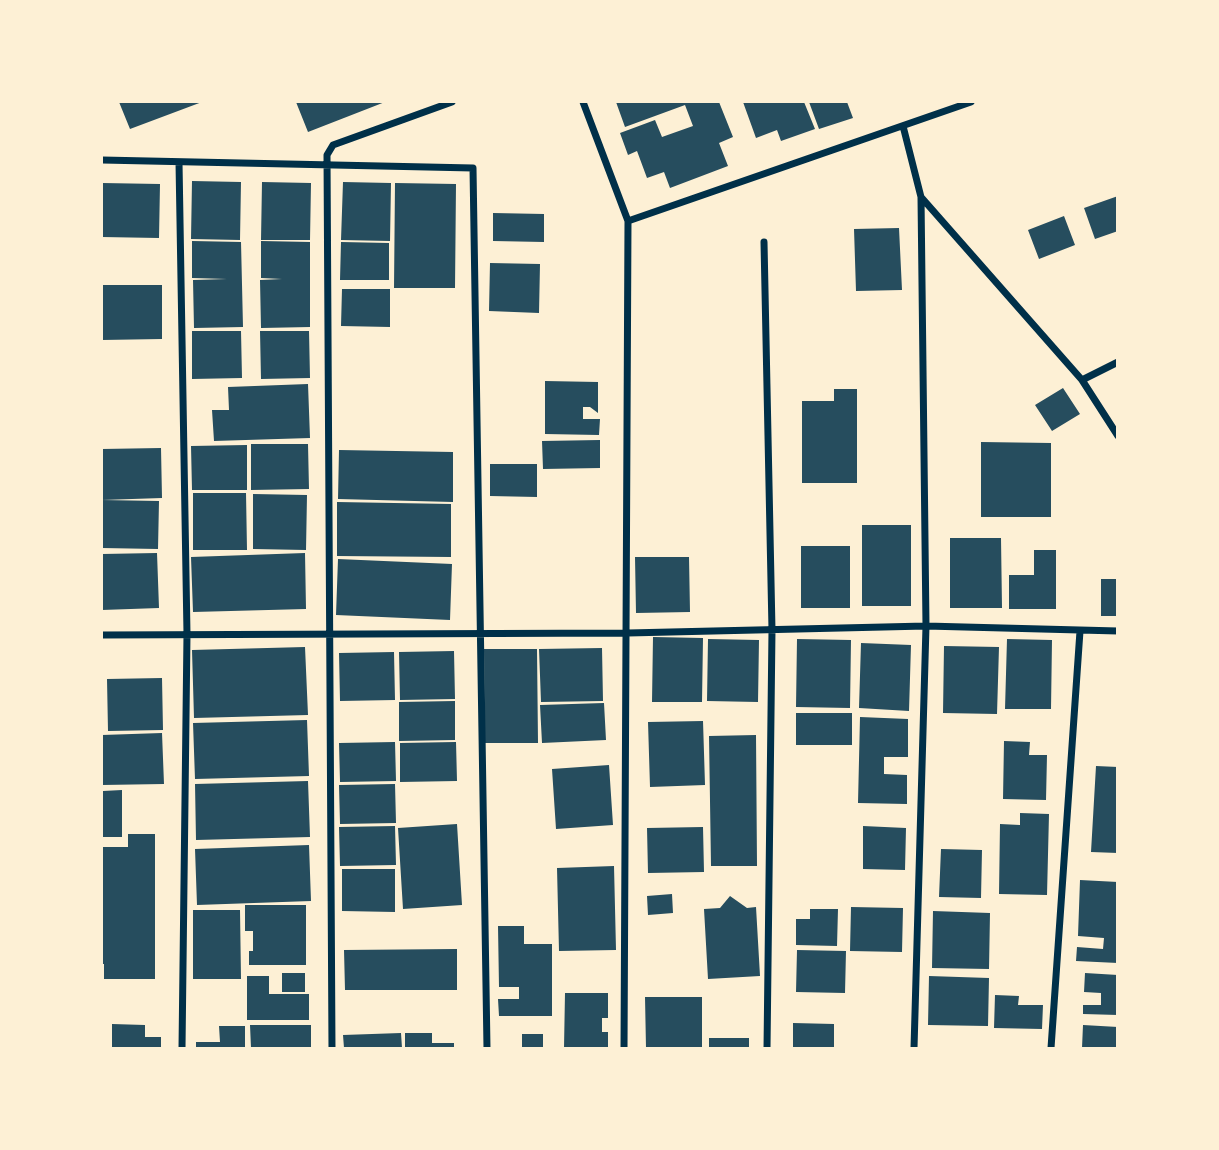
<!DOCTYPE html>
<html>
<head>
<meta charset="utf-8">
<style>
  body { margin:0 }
  #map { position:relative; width:1219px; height:1150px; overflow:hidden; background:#fdf0d5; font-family:Literata,serif }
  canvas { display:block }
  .frame { position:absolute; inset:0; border:103px solid #fdf0d5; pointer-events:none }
</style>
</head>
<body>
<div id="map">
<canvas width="1219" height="1150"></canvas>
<div class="frame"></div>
</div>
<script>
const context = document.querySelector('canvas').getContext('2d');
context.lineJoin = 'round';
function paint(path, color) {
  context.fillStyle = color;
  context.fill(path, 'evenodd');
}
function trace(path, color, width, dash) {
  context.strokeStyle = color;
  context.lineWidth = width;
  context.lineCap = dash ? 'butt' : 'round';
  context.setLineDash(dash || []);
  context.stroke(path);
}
const building = new Path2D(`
  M119 102H202L130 129Z
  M296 102H385L308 132Z
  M616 102H719L733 137 719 143 728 166 670 188 664 172 647 178 637 151 628 155 620 133 655 120 662 137 693 126 685 105 625 127Z
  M743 102H804L815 129 781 141 777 130 756 138Z
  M809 102H847L853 118 819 129Z
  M192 181 241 182 240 240 191 239Z
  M262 182 311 183 310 240H261Z
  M343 182 391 183 390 241 341 240Z
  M102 183 160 184 159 238 102 237Z
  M395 183 456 184 455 288H394Z
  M1118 196V231L1095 239 1084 208Z
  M493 213 544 214V242L493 241Z
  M1064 216 1075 245 1039 259 1028 230Z
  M899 228 902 290 856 291 854 229Z
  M192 241 241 242 243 327 194 328 193 280 227 279 192 278Z
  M261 241 310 242V327L261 328 260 280 282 279 261 278Z
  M341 242 389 243V280H340Z
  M490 263 540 264 539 313 489 311Z
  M102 285H162V339L102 340Z
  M342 289H390V327L341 326Z
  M192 331H241L242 378 192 379Z
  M260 331H309L310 378 261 379Z
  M545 381 598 382V413L590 407H583V419H600L599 435 545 434Z
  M308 384 310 438 214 441 212 410H229L228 387Z
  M1063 388 1080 414 1052 431 1035 405Z
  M834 389H857V483H802V401H834Z
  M600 440V468L543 469 542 441Z
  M981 442 1051 443V517H981Z
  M251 444H308L309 489 251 490Z
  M247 445V490H192L191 446Z
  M161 448 162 498 102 500V449Z
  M339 450 453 452V502L338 499Z
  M490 464H537V497L490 496Z
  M193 493H246L247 550H193Z
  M253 494 307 495 306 550 253 549Z
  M102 500 159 501 158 549 102 548Z
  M337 502 451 504V557L337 556Z
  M862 525H911V606H862Z
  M950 538H1001L1002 608H950Z
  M801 546H850V608H801Z
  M1034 550H1056V609H1009V575H1034Z
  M157 553 159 608 102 610V554Z
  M305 553 306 609 193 612 191 557Z
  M635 557H689L690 612 636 613Z
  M338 559 452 564 450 620 336 615Z
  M1101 579H1118V616H1101Z
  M653 637 703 638 702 702H652Z
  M708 639 759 640 758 702 707 701Z
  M797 639 851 640 850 708 796 707Z
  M1007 639 1052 640 1051 709H1005Z
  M861 643 911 645 909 711 859 708Z
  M944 646 999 647 997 714 943 713Z
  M305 647 308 715 194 718 192 650Z
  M602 648 603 701 541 702 539 649Z
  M484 649H537L538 743H485Z
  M454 651 455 699 400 700 399 652Z
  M394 652 395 700 340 701 339 653Z
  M162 678 163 730 108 731 107 679Z
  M455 701V740L399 741V702Z
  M604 703 606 740 542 743 540 705Z
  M796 713H852V745H796Z
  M860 717 908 719V757H884V774L907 775V804L858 803Z
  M307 720 309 776 195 779 193 723Z
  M703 721 705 785 650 787 648 722Z
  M162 733 164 784 102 785V735Z
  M756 735 757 866H711L709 736Z
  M1004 741 1030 742 1029 755H1047L1046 800 1003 799Z
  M395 742 396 781 340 782 339 743Z
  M456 742 457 781 400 782V743Z
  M609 765 613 825 556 829 552 769Z
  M1096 766 1118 767V853L1091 852Z
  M308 781 310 837 196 840 195 784Z
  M395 784 396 823 340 824 339 785Z
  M122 790V837H103V791Z
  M1020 813 1049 814 1047 895 999 894 1000 824 1020 825Z
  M457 824 462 905 403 909 398 828Z
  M395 826 396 865 340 866 339 827Z
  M863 826 906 828 905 870 863 869Z
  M703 827 704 872 648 873 647 828Z
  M128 834H155V979H104V964H102V847H128Z
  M309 845 311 901 197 905 195 849Z
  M941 849 982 850 981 898 939 897Z
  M614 866 616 950 559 951 557 868Z
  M342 869H395V912L342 911Z
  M1080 880 1118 882V963L1076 961 1077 947 1103 949 1104 938 1078 936Z
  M672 894 673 913 648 915 647 896Z
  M730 896 747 908 756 907 760 976 708 979 704 909 720 908Z
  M245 905H306V965H249V951H253V931H245Z
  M851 907 903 908 902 952 850 951Z
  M810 909H838L837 946 796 945V919H810Z
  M193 910H240L241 979H193Z
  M933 911 990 913 989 969 932 968Z
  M498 926H524V944H552V1016H499L498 999H519V987H499Z
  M457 949V990H345L344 950Z
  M797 950 846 951 845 993 796 992Z
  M282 973H305V992H282Z
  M1085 973 1118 975V1015L1083 1014V1005H1101V993L1084 992Z
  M247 976H269V994H309V1020H247Z
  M929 976 989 978 988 1026 928 1025Z
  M565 993H608V1018H602V1032H608V1048H564Z
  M995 995 1019 996 1018 1005H1043L1042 1029 994 1028Z
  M645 997H702V1048H646Z
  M793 1023 834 1024V1048H793Z
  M112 1024 145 1025V1037H161V1048H112Z
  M250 1025H311V1048H251Z
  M1083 1025 1118 1027V1048H1082Z
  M219 1026H245V1048H196V1042H220Z
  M401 1033 402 1048H344L343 1035Z
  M405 1033H432V1043H454V1048H405Z
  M522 1034H543V1048H522Z
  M709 1038H749V1048H709Z`);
const minor = new Path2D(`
  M583 102 628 221 971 102
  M903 126 921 197 1082 380 1118 436
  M102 160 473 168 487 1048
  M179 162 187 634 182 1048
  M764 242 772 630 767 1048
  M1082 380 1118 362
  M102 635 628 633 926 626 1118 631
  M332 1048 327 155 333 145 452 102
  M624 1048 628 221
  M914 1048 926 626 921 197
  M1051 1048 1080 631`);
paint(building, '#264d5e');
trace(minor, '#003049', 7);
</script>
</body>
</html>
